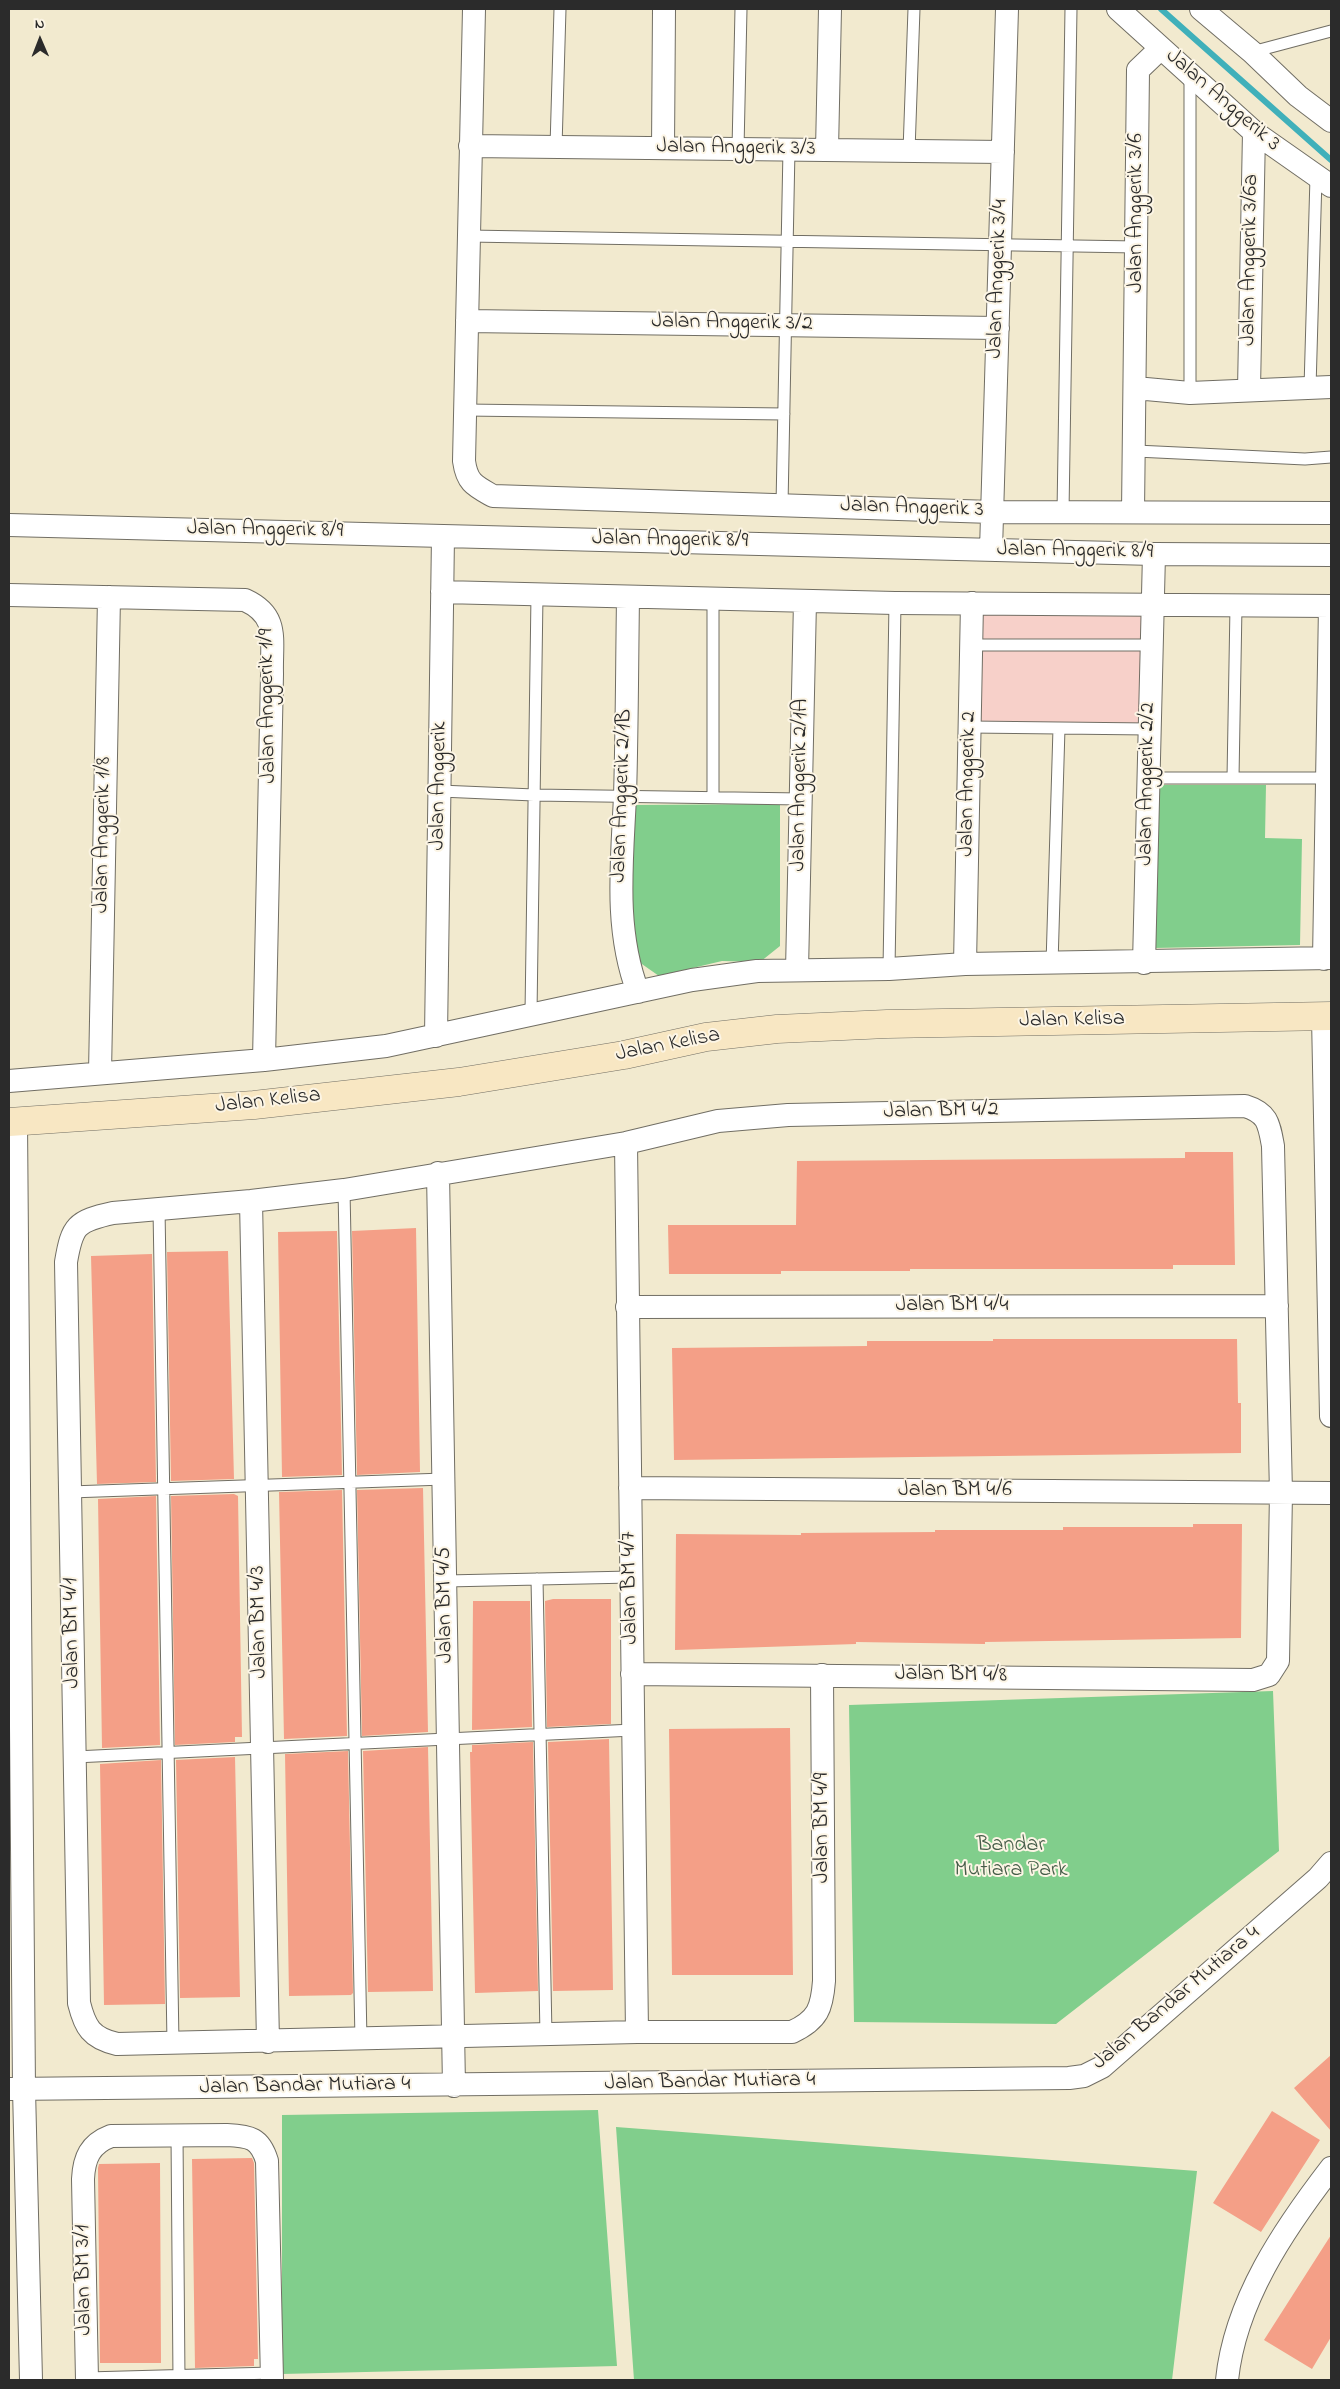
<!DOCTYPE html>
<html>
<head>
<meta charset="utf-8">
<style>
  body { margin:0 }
  #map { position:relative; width:1340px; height:2389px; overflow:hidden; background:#f2eacf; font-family:"Indie Flower",sans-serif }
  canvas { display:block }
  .frame { position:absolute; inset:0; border:10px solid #2b2b2b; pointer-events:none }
  .north { position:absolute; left:15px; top:15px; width:50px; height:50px; -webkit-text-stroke:4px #fcf5e5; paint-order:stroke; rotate:359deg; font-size:14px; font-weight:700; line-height:20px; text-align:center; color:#2b2b2b }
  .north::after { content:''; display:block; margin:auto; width:18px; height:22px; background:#2b2b2b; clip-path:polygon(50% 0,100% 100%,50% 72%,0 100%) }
</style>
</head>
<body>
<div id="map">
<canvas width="1340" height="2389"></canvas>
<div class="frame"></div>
<div class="north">N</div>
</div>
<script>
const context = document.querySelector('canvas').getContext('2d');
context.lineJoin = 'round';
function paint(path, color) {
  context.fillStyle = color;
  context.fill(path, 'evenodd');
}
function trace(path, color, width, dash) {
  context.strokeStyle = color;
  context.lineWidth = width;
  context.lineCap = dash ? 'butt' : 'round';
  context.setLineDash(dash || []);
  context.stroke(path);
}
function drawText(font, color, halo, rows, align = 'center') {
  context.font = font + ' "Indie Flower",sans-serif';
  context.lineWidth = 4;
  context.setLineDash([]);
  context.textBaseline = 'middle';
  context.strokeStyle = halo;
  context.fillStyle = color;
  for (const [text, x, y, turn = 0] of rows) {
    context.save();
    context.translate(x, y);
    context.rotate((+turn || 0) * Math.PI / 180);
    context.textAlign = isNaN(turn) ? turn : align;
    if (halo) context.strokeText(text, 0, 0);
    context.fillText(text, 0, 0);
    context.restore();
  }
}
const built = new Path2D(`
  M978 593H1141V733H978Z`);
const green = new Path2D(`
  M1157 785H1266L1265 838 1302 839 1300 945 1154 948Z
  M780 804V946L760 962 722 961 659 976 639 962 629 905 632 805Z
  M1273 1691 1279 1851 1056 2024 854 2022 849 1705Z
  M598 2110 617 2366 282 2374V2115Z
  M616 2127 1197 2171 1172 2380H634Z`);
const stream = new Path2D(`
  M1161 9 1331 160`);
const building = new Path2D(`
  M1185 1152H1233L1235 1265H1173V1269H910V1271H781V1274H669L668 1225H796L797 1161 1185 1158Z
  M416 1228 420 1472 357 1475 352 1231Z
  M337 1231 342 1475 282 1477 278 1232Z
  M228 1251 234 1479 171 1481 167 1252Z
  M152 1254 156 1482 97 1484 91 1256Z
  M993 1339H1237L1238 1403H1241V1453L674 1460 672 1348 867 1346V1341H993Z
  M423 1488 428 1732 362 1736 357 1490Z
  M342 1490 347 1736 284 1739 279 1492Z
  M234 1494 238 1496 242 1737H235V1742L175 1745 171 1496Z
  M156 1496 160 1745 102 1748 98 1499Z
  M1193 1524H1242L1241 1638 985 1642V1644L856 1642V1644L675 1650 676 1534 801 1535V1533L935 1532V1530H1063V1527H1193Z
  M553 1599H611V1724L547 1727 545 1601Z
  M473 1601H530L532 1727 472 1730Z
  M790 1728 793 1975H672L669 1729Z
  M609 1739 613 1990 553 1991 548 1742Z
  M533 1742 538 1991 475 1993 470 1752H472V1745Z
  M428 1747 433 1991 368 1992 363 1751Z
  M348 1751 353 1993 351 1995 289 1996 285 1754Z
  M235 1757 240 1997 180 1998 176 1760Z
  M161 1760 165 2004 104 2005 100 1764Z
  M1331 2055V2131L1294 2088Z
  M1272 2111 1320 2140 1261 2232 1213 2203Z
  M252 2158 254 2163 258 2359H254V2366L195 2368 192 2159Z
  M160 2163 161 2363H100L98 2168 99 2164Z
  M1331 2235V2337L1312 2369 1264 2340Z`);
const lane = new Path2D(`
  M1252 52 1331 31
  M556 147 560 9
  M738 149 741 9
  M909 151 914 9
  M468 236 1137 247
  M1310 388 1316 177
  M1190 393V75
  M465 410 784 414
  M1136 451 1305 459 1331 457
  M782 505 789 149
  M1063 512 1071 9
  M713 599V797
  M972 645H1150
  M970 727 1149 729
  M1148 778H1327
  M1233 778 1236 606
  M440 791 534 795 801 799
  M1052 964 1059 728
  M889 969 895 603
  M531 1013 537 595
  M344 1190 361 2040
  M159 1209 173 2043
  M70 1492 444 1479
  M537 1579 546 2035
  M446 1581 631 1577
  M75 1757 633 1730
  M177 2135 179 2380
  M87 2378 272 2373`);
const street = new Path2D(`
  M474 9 464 461C467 483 475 486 493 496L992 512 1331 513
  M1118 9 1254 132 1331 186
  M1201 9 1252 52 1298 96 1331 121
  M470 146 1003 152
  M663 148 664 9
  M827 150 830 9
  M467 321 998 328
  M1135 388 1190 393 1331 387
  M1249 389 1254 132
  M1133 512 1138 70 1161 48
  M9 525 1154 554 1331 555
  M991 550 1007 9
  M442 592 895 603 1331 606
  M9 595 245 600C280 616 271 640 272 674L264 1060
  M628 598C627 664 627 730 625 796 622 863 614 929 638 992
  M1324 959 1330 606
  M1144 963 1154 554
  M965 964 972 603
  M797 970 805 601
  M1323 1017 1331 1416
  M436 1036 443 536
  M100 1073 109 597
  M9 1081 264 1060 386 1046 692 980 757 971 889 969 965 964 1331 958
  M16 1122 24 2089 31 2380
  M626 1143 637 2032
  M438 1173 454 2086
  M251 1201 268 2042
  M627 1307 1277 1306
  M630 1488 1331 1493
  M632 1674 1253 1680 1269 1675 1278 1661 1281 1493 1273 1146C1269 1124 1268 1113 1245 1106L788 1115 718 1121 626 1143 344 1190 251 1201 113 1213C76 1221 72 1226 66 1262L79 2003C85 2027 91 2038 117 2044L637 2032H792C818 2020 822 2008 824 1981L822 1675
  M9 2089 1069 2078 1084 2076 1102 2067 1318 1878 1331 1863
  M87 2380 83 2179C84 2158 90 2144 111 2136L227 2135C250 2136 260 2138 267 2161L272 2380
  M1227 2380C1235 2301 1284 2229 1331 2168`);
const secondary = new Path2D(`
  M9 1122 254 1105 459 1082 624 1055 706 1037 777 1029 887 1024 1331 1016`);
const streetNames = [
  ["Jalan Anggerik 3",1222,101,41],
  ["Jalan Anggerik 3/3",736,149,1],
  ["Jalan Anggerik 3/6",1137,213,-90],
  ["Jalan Anggerik 3/6a",1251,260,-89],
  ["Jalan Anggerik 3/4",999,279,-88],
  ["Jalan Anggerik 3/2",732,324,1],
  ["Jalan Anggerik 3",912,509,2],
  ["Jalan Anggerik 8/9",265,531,1],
  ["Jalan Anggerik 8/9",670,541,1],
  ["Jalan Anggerik 8/9",1075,552,1],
  ["Jalan Anggerik 1/9",269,706,-91],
  ["Jalan Anggerik 2",969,784,-89],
  ["Jalan Anggerik 2/2",1148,784,-89],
  ["Jalan Anggerik 2/1A",801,785,-89],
  ["Jalan Anggerik",440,786,-89],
  ["Jalan Anggerik 2/1B",623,796,-88],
  ["Jalan Anggerik 1/8",104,835,-89],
  ["Jalan Kelisa",1072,1021,-1],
  ["Jalan Kelisa",668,1046,-11],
  ["Jalan Kelisa",268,1102,-6],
  ["Jalan BM 4/2",941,1112,-1],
  ["Jalan BM 4/4",952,1306],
  ["Jalan BM 4/6",955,1491],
  ["Jalan BM 4/7",631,1588,-91],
  ["Jalan BM 4/5",446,1605,-91],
  ["Jalan BM 4/3",260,1622,-91],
  ["Jalan BM 4/1",73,1633,-91],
  ["Jalan BM 4/8",951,1676,1],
  ["Jalan BM 4/9",823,1828,-90],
  ["Jalan Bandar Mutiara 4",1177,1999,-40],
  ["Jalan Bandar Mutiara 4",710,2083,-1],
  ["Jalan Bandar Mutiara 4",305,2087,-1],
  ["Jalan BM 3/1",85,2280,-91]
];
const parkNames = [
  ["Bandar",1011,1846],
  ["Mutiara Park",1011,1871]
];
paint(built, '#f7d0c9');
paint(green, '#81ce8c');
trace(stream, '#40b0ba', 6);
paint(building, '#f49f87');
trace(lane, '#716e64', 13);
trace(street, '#716e64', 24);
trace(secondary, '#716e64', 29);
trace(lane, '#fff', 11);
trace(street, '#fff', 22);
trace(secondary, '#f8e7c3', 28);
drawText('22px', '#2b2b2b', '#fcf5e5', streetNames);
drawText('22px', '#455c48', '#fcf5e5', parkNames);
</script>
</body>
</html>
